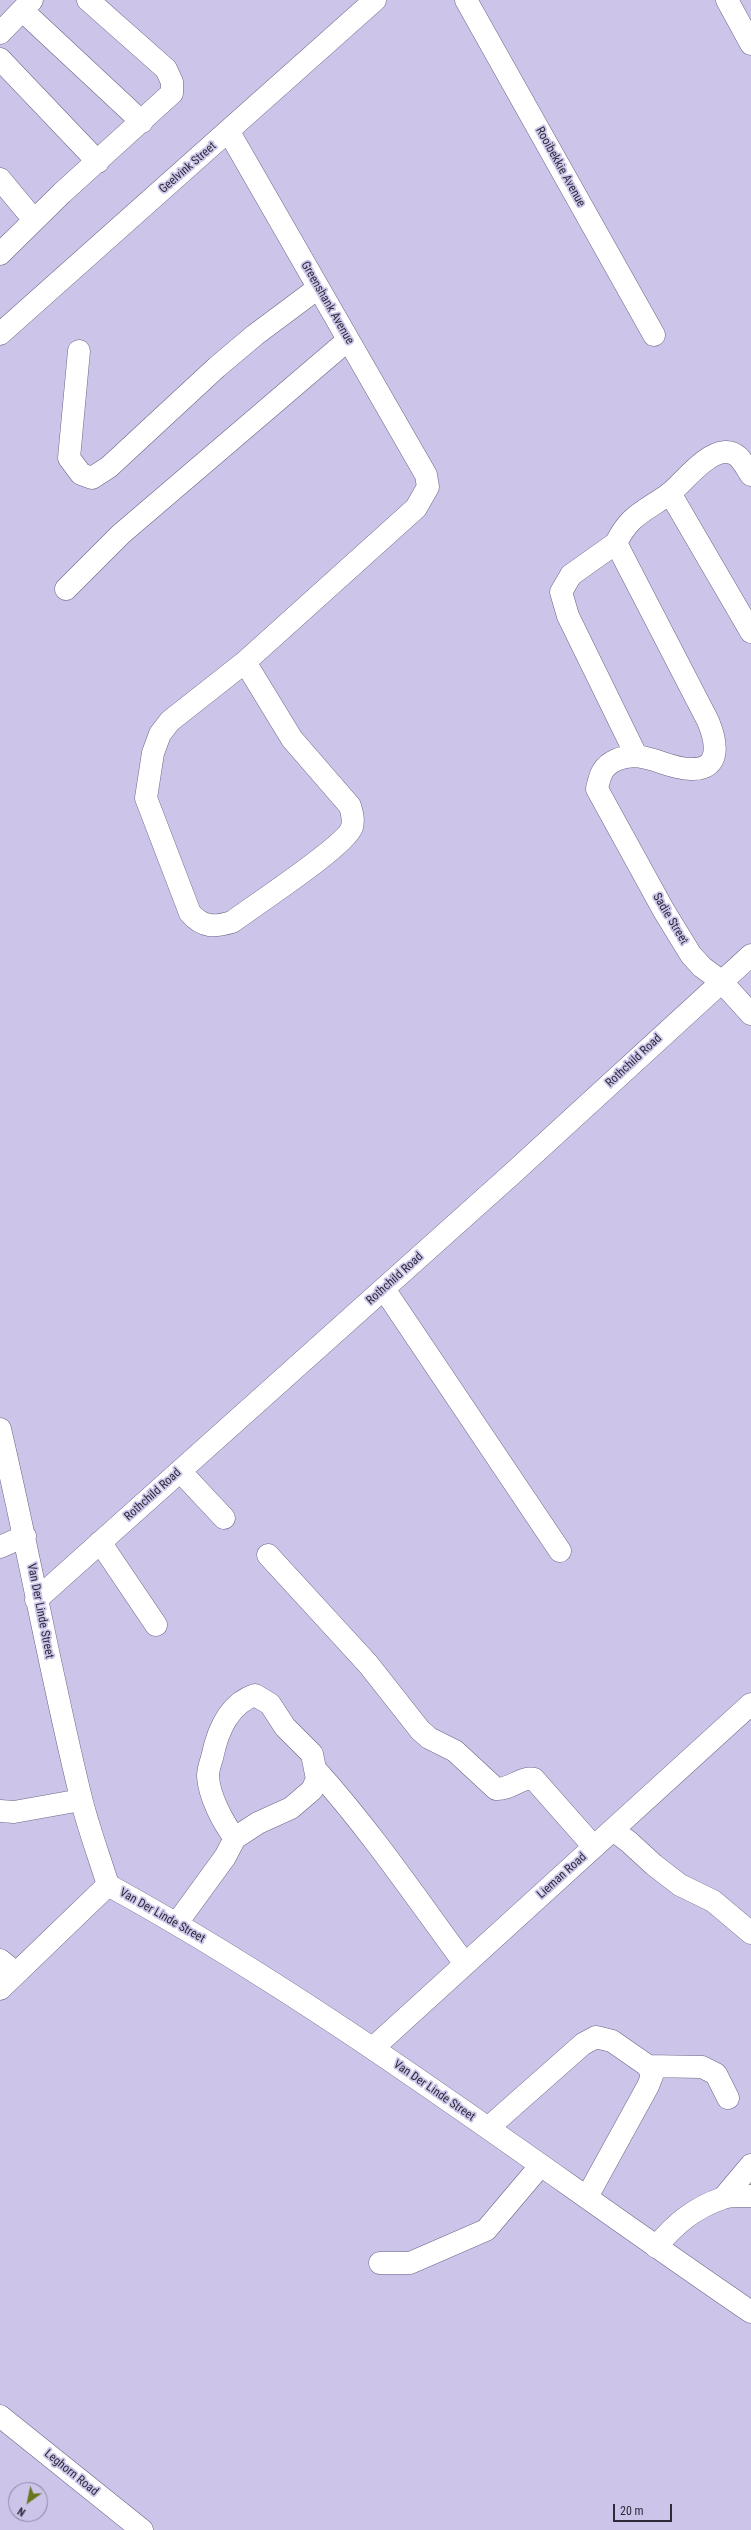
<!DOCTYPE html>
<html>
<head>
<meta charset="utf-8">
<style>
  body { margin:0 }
  #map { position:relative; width:751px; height:2530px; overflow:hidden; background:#ccc4e9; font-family:"Roboto Condensed",sans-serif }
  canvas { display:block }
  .north { position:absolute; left:8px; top:2482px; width:40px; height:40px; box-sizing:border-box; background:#ccc4e9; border:1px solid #8d87a3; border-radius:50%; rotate:213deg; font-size:11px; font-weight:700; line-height:16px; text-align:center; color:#2e2b39 }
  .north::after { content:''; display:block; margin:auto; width:14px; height:18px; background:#6a751f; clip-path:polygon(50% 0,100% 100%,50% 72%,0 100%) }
  .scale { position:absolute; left:613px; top:2504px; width:59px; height:18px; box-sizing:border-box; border:2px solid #2e2b39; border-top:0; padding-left:5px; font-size:12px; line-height:14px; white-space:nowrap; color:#2e2b39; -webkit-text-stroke:3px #ccc4e9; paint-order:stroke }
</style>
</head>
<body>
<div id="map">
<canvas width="751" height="2530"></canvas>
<div class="north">N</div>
<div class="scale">20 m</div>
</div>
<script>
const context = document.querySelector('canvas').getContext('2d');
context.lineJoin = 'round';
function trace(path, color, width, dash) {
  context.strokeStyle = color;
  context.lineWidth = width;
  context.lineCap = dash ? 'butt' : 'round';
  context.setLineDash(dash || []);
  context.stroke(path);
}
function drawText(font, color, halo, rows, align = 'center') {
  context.font = font + ' "Roboto Condensed",sans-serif';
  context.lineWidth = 3.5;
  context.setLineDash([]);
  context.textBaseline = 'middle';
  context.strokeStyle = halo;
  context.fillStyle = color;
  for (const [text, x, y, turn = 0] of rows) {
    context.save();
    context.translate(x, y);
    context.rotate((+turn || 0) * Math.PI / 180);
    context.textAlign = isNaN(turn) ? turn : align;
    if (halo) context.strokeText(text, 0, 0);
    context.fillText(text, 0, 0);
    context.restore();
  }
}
const minor = new Path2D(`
  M466 0 654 335
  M727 0 751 44
  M23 11 142 122
  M0 33 32 0
  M0 59 98 162
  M229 132 426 475 428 487 416 508 245 662 170 721 160 734 153 753 146 798 190 913C203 928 215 927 232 922 252 907 347 845 352 827 354 820 352 813 350 806L292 739 245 662
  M0 179 34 220
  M0 254 62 193 172 93V82L166 69 88 0
  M0 334 375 0
  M79 351 69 458 81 474 92 478 109 467 217 367 255 335 318 288
  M751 475C744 465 739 451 725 452 705 453 683 483 669 494 657 503 642 510 631 521 624 528 620 535 616 543L708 721C716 740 723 770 691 769 665 769 643 748 616 760 603 766 600 774 597 789L664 911 691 955 702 967 721 981 751 1014
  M670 493 751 632
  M616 543 571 575 561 592 568 616 636 755
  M66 589 121 534 348 340
  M384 1289 560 1551
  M0 1429C29 1552 51 1676 81 1798 88 1827 99 1856 108 1885L0 1989
  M180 1471 224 1518
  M100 1542 156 1625
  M0 1547 25 1536
  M268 1555 368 1664 420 1730 429 1738 455 1751 496 1789C510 1790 522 1776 534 1779L594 1847
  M36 1600 513 1173 751 955
  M317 1771C371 1831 417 1899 465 1964
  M0 1811 14 1812 81 1800
  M613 1830 629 1842 654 1865 680 1885 713 1901 751 1933
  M108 1885C334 2009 538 2167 751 2312
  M177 1923 225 1857 235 1838 258 1823 291 1808 312 1790 317 1779 312 1754 285 1727 270 1704 255 1695C228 1704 217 1733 212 1758 210 1764 208 1771 208 1776 209 1796 223 1823 235 1838
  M0 1960 16 1973
  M373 2048 751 1704
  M648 2066 702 2067 716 2074 728 2098
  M488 2128 583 2044 596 2037 612 2041 648 2066 652 2076 648 2086 587 2197
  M724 2197 751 2165
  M656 2247C675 2224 694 2208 723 2198 731 2195 742 2196 751 2196
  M380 2263H410L486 2230 541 2165
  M0 2416 142 2530`);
const streetNames = [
  ["Rooibekkie Avenue",560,167,61],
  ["Geelvink Street",188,168,-41],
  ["Greenshank Avenue",327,303,60],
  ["Sadie Street",670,919,59],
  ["Rothchild Road",634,1061,-43],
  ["Rothchild Road",395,1279,-42],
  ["Rothchild Road",153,1495,-42],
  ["Van Der Linde Street",40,1611,79],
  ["Lieman Road",562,1876,-42],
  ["Van Der Linde Street",162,1916,30],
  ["Van Der Linde Street",434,2091,35],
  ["Leghorn Road",71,2473,39]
];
trace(minor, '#6d6586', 23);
trace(minor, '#fff', 22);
drawText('12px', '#2e2b39', '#ccc4e9', streetNames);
</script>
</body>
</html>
